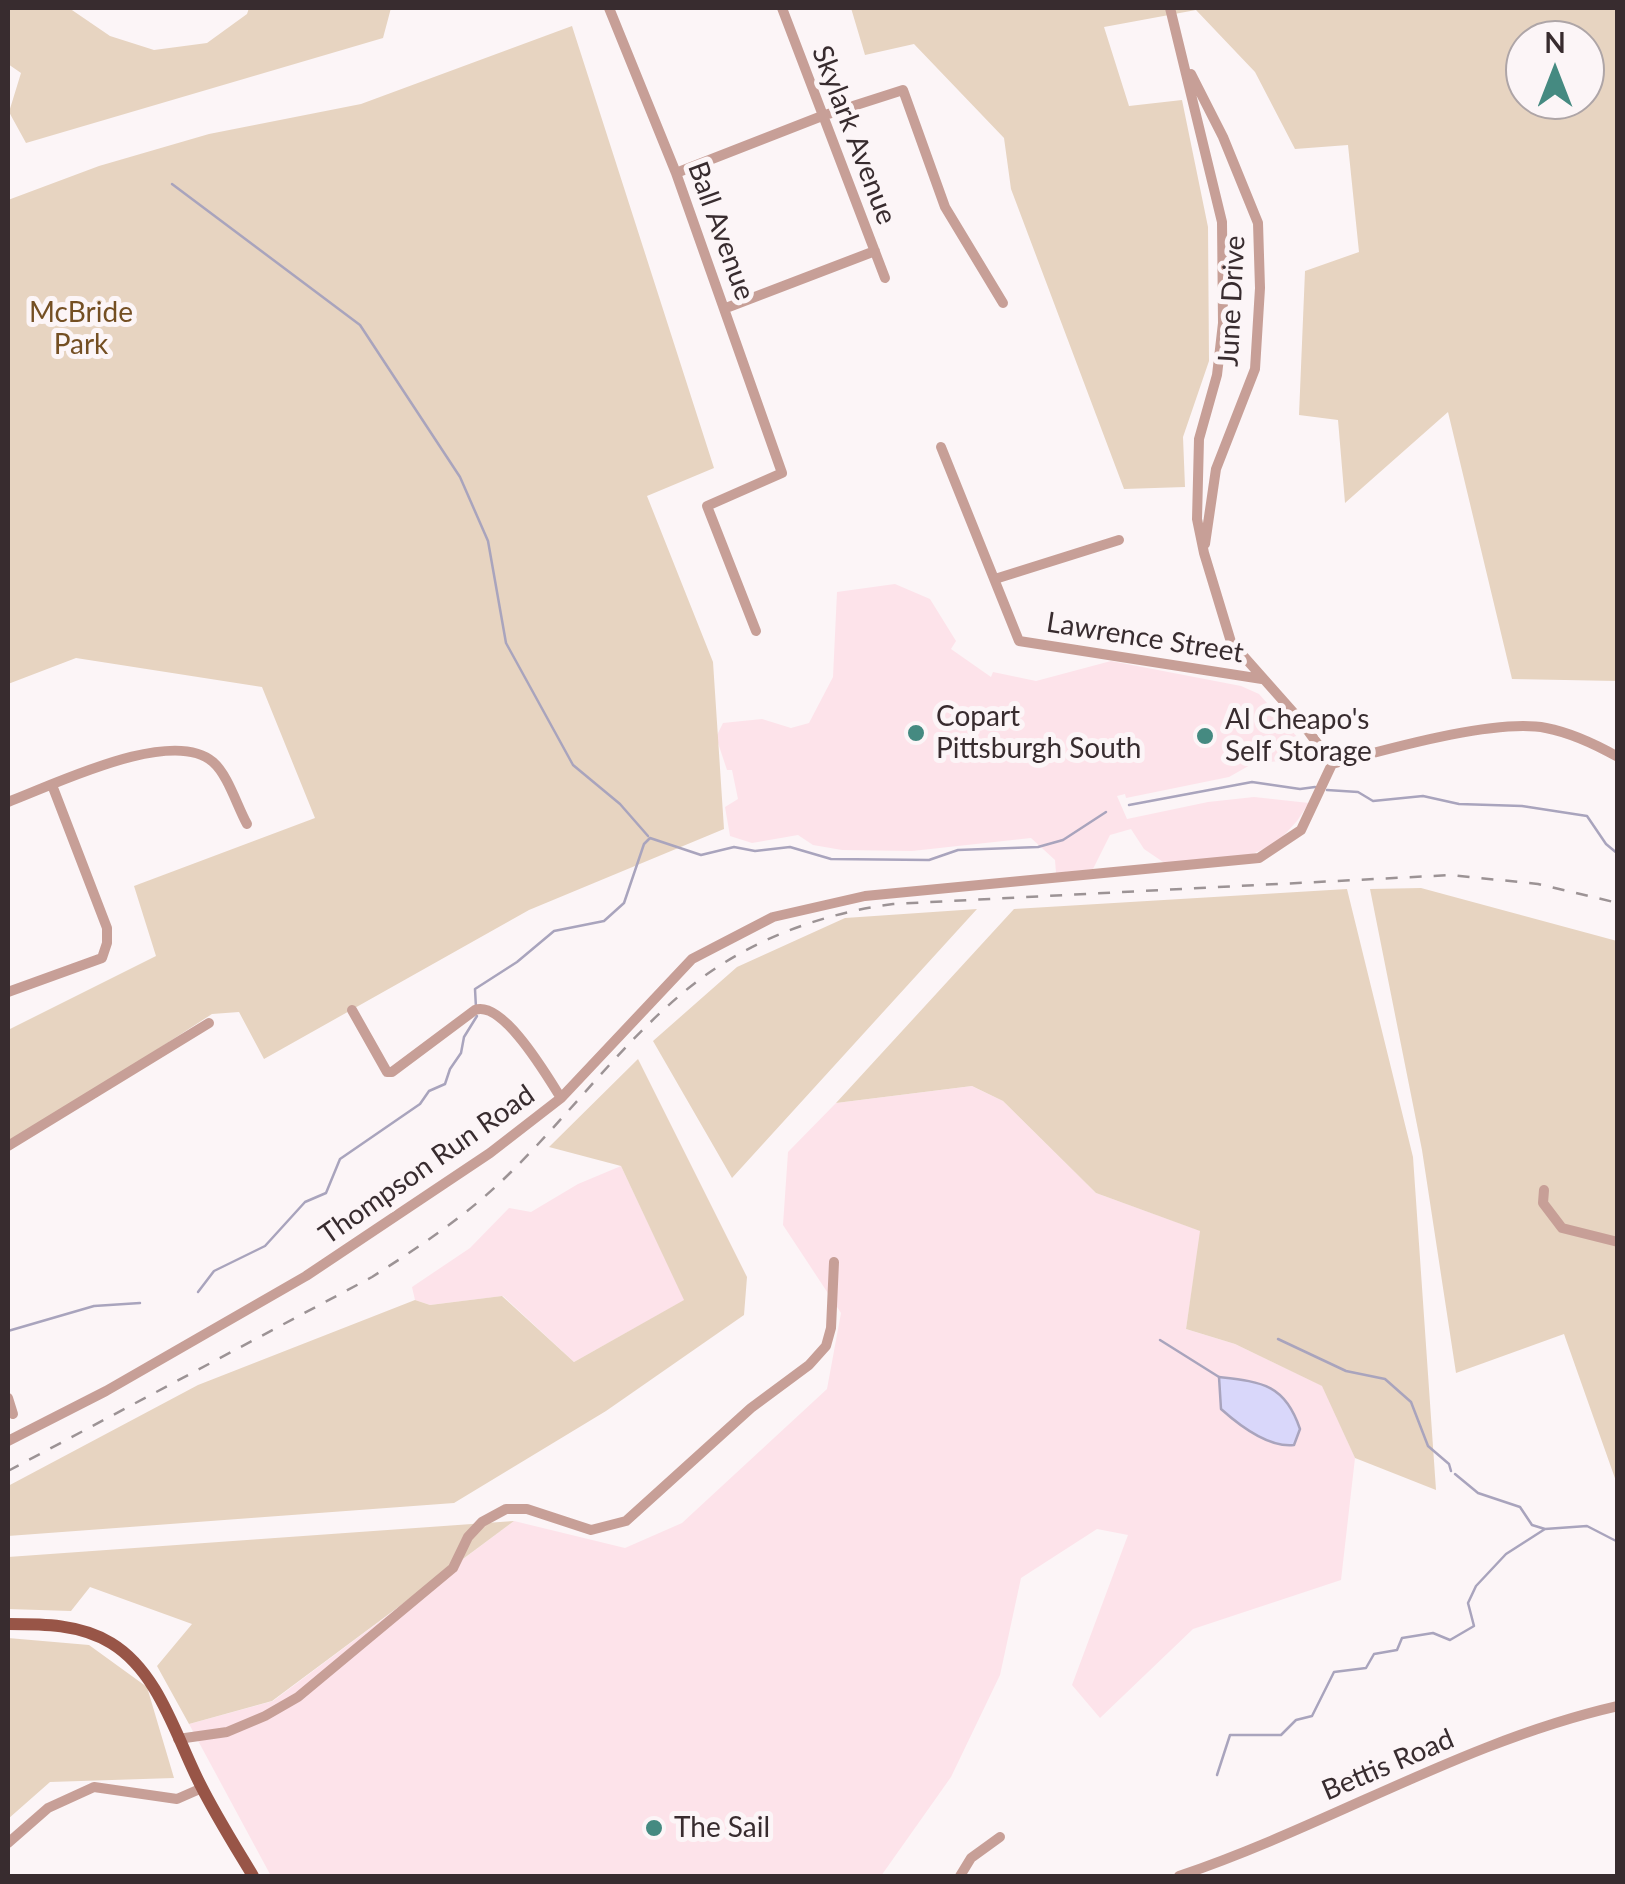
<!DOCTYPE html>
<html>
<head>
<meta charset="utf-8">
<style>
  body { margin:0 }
  #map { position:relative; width:1625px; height:1884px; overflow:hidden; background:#fcf5f7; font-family:Lato,sans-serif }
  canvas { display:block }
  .frame { position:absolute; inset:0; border:10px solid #382c2f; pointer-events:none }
  .north { position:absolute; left:1505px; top:20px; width:100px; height:100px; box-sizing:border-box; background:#fcf5f7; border:2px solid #aea5a7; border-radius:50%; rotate:0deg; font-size:28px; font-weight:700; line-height:40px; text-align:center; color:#382c2f }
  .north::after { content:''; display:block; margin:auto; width:35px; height:45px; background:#458a81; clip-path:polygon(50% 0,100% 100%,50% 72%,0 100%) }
</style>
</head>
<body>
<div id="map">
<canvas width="1625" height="1884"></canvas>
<div class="frame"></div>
<div class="north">N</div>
</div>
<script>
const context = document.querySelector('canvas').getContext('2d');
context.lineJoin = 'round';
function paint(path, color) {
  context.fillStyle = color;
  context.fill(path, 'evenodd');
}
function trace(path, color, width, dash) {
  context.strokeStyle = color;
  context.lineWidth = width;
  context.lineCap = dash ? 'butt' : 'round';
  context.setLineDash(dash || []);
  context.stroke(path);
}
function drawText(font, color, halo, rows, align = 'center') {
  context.font = font + ' Lato,sans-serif';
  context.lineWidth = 10;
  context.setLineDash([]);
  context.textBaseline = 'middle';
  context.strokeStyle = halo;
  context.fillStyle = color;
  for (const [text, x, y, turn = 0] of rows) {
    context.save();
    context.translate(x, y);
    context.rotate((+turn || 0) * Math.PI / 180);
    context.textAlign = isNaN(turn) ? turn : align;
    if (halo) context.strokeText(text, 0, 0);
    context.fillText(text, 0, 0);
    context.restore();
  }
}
const built = new Path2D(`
  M895 584 930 599 956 641 951 649 991 677 993 672 1036 681 1111 661 1241 686 1259 694 1315 757 1252 764 1229 777 1126 798 1125 794 1117 796 1127 819 1208 802 1254 797 1309 803 1297 821 1277 843 1248 856 1166 864 1144 849 1131 829 1110 835 1093 869 1056 873 1055 860 1031 838 912 851 842 850 813 845 798 835 752 843 730 836 725 807 738 799 732 770H727L716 737 723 723 762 719 791 728 809 723 833 677 837 592Z
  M972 1086 1003 1101 1096 1193 1201 1231 1186 1329 1235 1344 1323 1386 1355 1458 1341 1580 1193 1629 1100 1718 1072 1685 1128 1535 1097 1529 1021 1578 1000 1675 951 1777 881 1876H271L189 1724 273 1701 514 1521 625 1548 682 1523 827 1389 841 1313 783 1225 788 1152 836 1103Z
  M621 1166 685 1300 574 1362 503 1296 430 1305 415 1300 412 1287 470 1248 509 1208 531 1212 578 1184Z`);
const green = new Path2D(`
  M8 8H69L110 36 154 50 207 43 247 14 249 8H391L383 38 26 143 9 112 21 73 8 64Z
  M851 8H1617V681L1512 679 1448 412 1345 503 1338 420 1299 415 1305 271 1359 252 1348 145 1295 149 1255 72 1196 10 1104 27 1129 106 1182 100 1208 227 1209 361 1183 437 1185 487 1124 489 1011 189 1004 138 914 44 865 55ZM1525 40H1585V100H1525Z
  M572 26 714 468 647 496 713 662 724 829 529 910 264 1059 239 1012 212 1014 8 1146V1030L156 956 134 886 315 818 262 687 76 658 8 684V200L99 166 209 134 361 104Z
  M1421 888 1617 941V1484L1564 1334 1456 1373 1422 1150 1370 889Z
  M1347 889 1413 1157 1436 1490 1355 1458 1322 1386 1235 1344 1186 1329 1200 1231 1096 1193 1003 1101 972 1086 836 1103 1014 909Z
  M977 909 732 1178 653 1041 737 967 845 918Z
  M638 1059 747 1277 744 1315 606 1411 454 1503 8 1536V1486L198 1385 415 1300 430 1305 502 1296 574 1362 684 1300 621 1166 549 1147Z
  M514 1521 272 1701 189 1724 157 1666 192 1624 90 1587 71 1611 8 1609V1557Z
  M8 1638 89 1645 147 1687 174 1778 50 1782 8 1819Z`);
const water = new Path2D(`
  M1219 1377C1262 1382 1285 1384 1300 1429L1294 1445C1268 1448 1240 1426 1221 1409Z`);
const stream = new Path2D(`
  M172 184 360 325 460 477 488 541 506 643 573 765 620 804 648 836
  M1327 790 1358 792 1373 801 1423 796 1459 804 1522 806 1587 816 1606 844 1618 854
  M1129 805 1252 782 1300 789 1315 787
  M476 1008 475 989 517 962 554 931 604 921 624 903 644 844 650 838 701 855 734 847 755 851 790 847 831 859 929 860 958 850 1038 847 1063 840 1106 812
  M198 1292 214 1271 265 1246 305 1202 326 1193 340 1159 420 1104 429 1091 445 1084 450 1069 461 1053 464 1037 477 1016
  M8 1331 94 1306 140 1303
  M1278 1339 1346 1371 1385 1379 1411 1402 1428 1446 1449 1464 1451 1471
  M1160 1340 1219 1377
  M1455 1474 1478 1493 1520 1507 1532 1525 1545 1529
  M1217 1775 1230 1735H1281L1296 1720 1312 1716 1334 1672 1366 1668 1374 1654 1397 1650 1402 1638 1433 1633 1450 1640 1474 1626 1468 1603 1476 1586 1506 1554 1545 1529 1587 1526 1618 1542`);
const minor = new Path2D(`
  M609 8 676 173 782 473 707 506 756 631
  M782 8 885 278
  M1170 8 1222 222 1223 323 1217 375 1199 439 1197 519 1204 553 1231 642 1301 721 1332 764
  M1191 74 1223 137 1258 223 1260 288 1255 369 1216 469 1205 544
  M676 173 822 116 903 90 945 207 1003 303
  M726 308 875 251
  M941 447 1019 641 1262 679
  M995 579 1119 540
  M1332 764C1385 750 1495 718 1546 728 1572 733 1595 744 1618 757
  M8 802C54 785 172 726 213 762 228 775 237 806 247 824
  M8 992 102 958 107 943V928L52 785
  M352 1010 387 1072H392L475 1010C503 1000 547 1076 561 1098
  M8 1146 209 1023
  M1544 1190 1543 1203 1562 1228 1618 1242
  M8 1398 13 1414
  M8 1441 106 1391 306 1276 490 1153 561 1098 692 959 773 917 865 896 1259 858 1301 830 1332 764
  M178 1739 227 1732 265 1716 298 1697 453 1568 468 1537 482 1522 506 1509H527L591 1530 626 1521 751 1408 809 1365 826 1346 831 1328 834 1262
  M8 1843 48 1808 94 1787 177 1799 202 1788
  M960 1876 971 1858 1000 1837
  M1179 1876C1328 1826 1464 1741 1618 1706`);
const major = new Path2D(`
  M8 1624C43 1624 80 1624 111 1643 159 1672 176 1737 200 1784 216 1816 235 1846 253 1876`);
const rail = new Path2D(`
  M8 1471 372 1277C422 1245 469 1214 511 1172 570 1114 621 1044 685 991 744 942 818 914 893 904L1451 875 1538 884 1618 903`);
const markers = [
  [916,733,10,"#458a81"],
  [1205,736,10,"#458a81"],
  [654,1828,10,"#458a81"]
];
const streetNames = [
  ["Skylark Avenue",854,135,69],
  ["Ball Avenue",721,231,70],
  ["June Drive",1232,301,-87],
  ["Lawrence Street",1145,638,9],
  ["Thompson Run Road",427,1165,-35],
  ["Bettis Road",1388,1765,-23]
];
const parkNames = [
  ["McBride",81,313],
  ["Park",81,345]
];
const poiNames = [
  ["Copart",936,717],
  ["Pittsburgh South",936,749],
  ["Al Cheapo's",1225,720],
  ["Self Storage",1225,752],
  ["The Sail",674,1828]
];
paint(built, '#fde3ea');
paint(green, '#e7d4c1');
paint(water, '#d9d7fa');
trace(water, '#a9a4bd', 2.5);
trace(stream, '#a9a4bd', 2.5);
trace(minor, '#c79f97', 10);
trace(major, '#985547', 12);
trace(rail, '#9c9395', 2.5, [12, 12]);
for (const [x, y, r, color] of markers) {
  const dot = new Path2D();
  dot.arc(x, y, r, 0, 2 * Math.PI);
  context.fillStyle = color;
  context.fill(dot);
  trace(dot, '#fcf5f7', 4);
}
drawText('28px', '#382c2f', '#fcf5f7', streetNames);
drawText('28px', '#744f23', '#fcf5f7', parkNames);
drawText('28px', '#382c2f', '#fcf5f7', poiNames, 'left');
</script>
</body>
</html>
